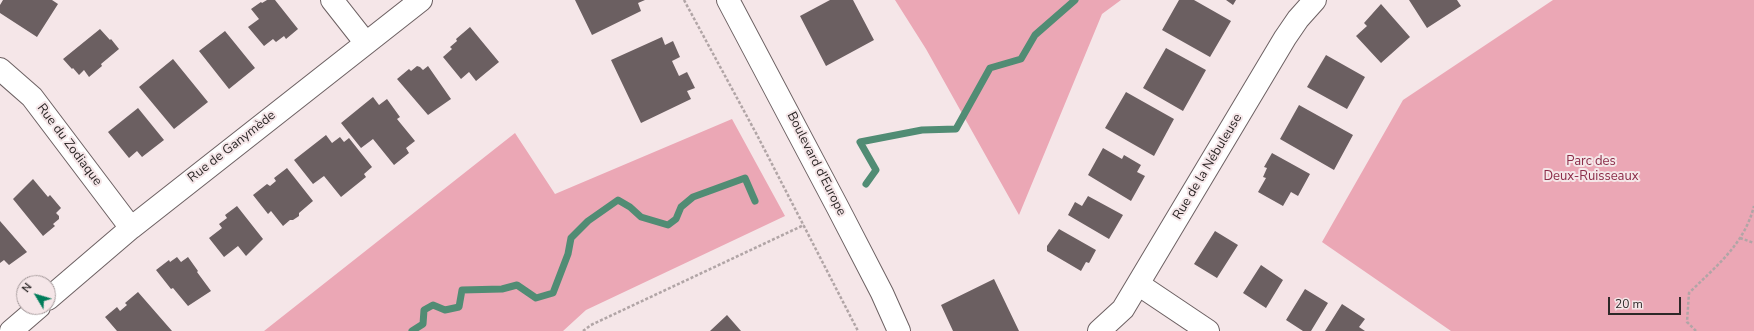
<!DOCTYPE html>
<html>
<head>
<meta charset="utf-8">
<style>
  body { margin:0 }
  #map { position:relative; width:1754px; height:331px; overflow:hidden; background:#f5e6e8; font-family:"Nunito Sans",sans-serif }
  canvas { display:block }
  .north { position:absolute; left:16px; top:275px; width:40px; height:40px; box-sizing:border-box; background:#f5e6e8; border:1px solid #a59a9b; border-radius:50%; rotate:308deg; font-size:11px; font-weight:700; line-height:16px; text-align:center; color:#2d2828 }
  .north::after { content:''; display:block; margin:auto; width:14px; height:18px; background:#007c5a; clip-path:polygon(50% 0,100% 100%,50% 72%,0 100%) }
  .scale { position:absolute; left:1608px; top:297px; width:73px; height:18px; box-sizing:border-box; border:2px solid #2d2828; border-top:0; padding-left:5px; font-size:12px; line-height:14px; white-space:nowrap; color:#2d2828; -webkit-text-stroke:3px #f5e6e8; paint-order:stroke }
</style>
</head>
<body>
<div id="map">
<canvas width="1754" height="331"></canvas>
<div class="north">N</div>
<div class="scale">20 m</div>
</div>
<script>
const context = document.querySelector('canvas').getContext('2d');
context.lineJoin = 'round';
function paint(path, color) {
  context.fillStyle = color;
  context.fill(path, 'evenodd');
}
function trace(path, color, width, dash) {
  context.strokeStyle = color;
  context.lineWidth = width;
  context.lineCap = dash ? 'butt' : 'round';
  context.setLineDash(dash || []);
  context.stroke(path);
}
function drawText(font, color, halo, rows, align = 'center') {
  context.font = font + ' "Nunito Sans",sans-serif';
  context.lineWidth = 4;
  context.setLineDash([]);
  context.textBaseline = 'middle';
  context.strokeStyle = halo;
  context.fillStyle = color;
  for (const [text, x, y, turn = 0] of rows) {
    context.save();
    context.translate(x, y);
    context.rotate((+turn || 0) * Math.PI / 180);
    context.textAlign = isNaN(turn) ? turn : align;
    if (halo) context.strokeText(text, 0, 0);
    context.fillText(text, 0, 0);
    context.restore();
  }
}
const green = new Path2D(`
  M895 0H1121L1102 14 1019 215 926 49Z
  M1553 0H1754V331H1451L1322 242 1403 100Z
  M732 119 785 216 586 310 563 331H264L515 133 555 194Z`);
const stream = new Path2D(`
  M866 184 876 170 860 142 922 130 956 129 990 68 1021 59 1035 35 1075 0
  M412 331 423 324 424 310 433 305 445 310 459 307 462 290 502 289 517 285 536 298 553 293 568 254 571 238 588 221 618 200 630 207 641 217 668 225 676 219 681 207 693 197 745 178 755 201`);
const building = new Path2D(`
  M3 0H52L58 4 37 37 0 13V5Z
  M267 0H275L298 29 286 39 284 36 276 42 273 39 264 46 248 27 259 19 251 9 261 2 262 3Z
  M575 0H645L638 3 641 11 592 35Z
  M830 0H853L874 40 826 66 800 16Z
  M1179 0H1194L1231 21 1210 57 1162 30Z
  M1226 0H1236L1233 5Z
  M1409 0H1457L1461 6 1427 28Z
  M1381 4 1410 37 1381 63 1356 36 1367 26 1364 23Z
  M470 27 499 62 476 81 469 72 461 79 443 57 452 49 450 47 457 41 456 39Z
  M100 29 110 40 111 39 119 49 101 64 102 66 89 77 84 70 79 75 73 68 72 69 63 59Z
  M225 31 255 68 229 89 199 51Z
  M662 37 665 45 673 41 680 57 672 61 679 76 687 72 695 88 687 91 691 99 641 123 611 60Z
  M1166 48 1206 70 1183 111 1143 88Z
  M1326 55 1365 77 1347 109 1307 87Z
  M173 59 208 102 174 129 139 87Z
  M417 66 420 67 423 70 428 66 451 99 428 115 397 79 409 69 411 71Z
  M1126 92 1174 119 1154 156 1105 128Z
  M373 97 379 105 387 99 400 117 397 119 415 141 406 148 409 153 394 165 373 139 361 148 341 123Z
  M1299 105 1353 135 1334 170 1280 139Z
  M138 108 164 140 142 157 137 151 129 158 108 132Z
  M326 135 332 143 340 137 344 142 349 138 372 167 364 174 366 177 341 197 324 176 313 184 294 160Z
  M1103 148 1122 159 1124 155 1141 165 1137 172 1145 176 1131 201 1088 175Z
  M1272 153 1310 174 1298 196 1291 192 1283 206 1258 192 1266 178 1263 177 1267 168 1264 167Z
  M287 168 313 201 299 213V216L293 220H290L283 226 271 211 268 214 253 195 267 184 270 186 276 181 274 178Z
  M33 179 48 197 50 195 61 208 56 213 59 216V219L53 224 55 226 43 236 13 199Z
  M1088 196 1123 215 1109 239 1068 215 1075 202 1082 206Z
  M237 206 263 239 246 256 238 246 224 257 209 238 222 228 219 224 227 218 225 215Z
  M0 221 27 252 9 265 4 260 0 263Z
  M1059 229 1096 250 1089 263 1086 262 1081 271 1047 251V246Z
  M1215 231 1238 245 1217 278 1194 264Z
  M177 257 181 262 188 257 198 271 197 272 211 291 188 306 173 288 171 289 156 270 169 260 170 262Z
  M1261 265 1283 280 1266 308 1243 293Z
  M994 279 1019 331H953L941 305Z
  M1305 289 1328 303 1311 331H1303L1286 320Z
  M138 292 172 331H117L105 317 117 307 120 311 127 305 125 303Z
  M1342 304 1365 319 1359 327 1365 331H1325Z
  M727 315 741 331H710Z`);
const path = new Path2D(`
  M684 0 757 135 858 331
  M1740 238 1754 243
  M583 331 591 325 804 225
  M1696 331 1687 322 1689 293C1716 266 1744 245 1754 206`);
const minor = new Path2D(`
  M332 0 365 42
  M0 69 32 97 131 228
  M1138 284 1208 331
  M48 299 131 228 421 0
  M11 331 39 307
  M1099 331 1123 309 1285 38 1298 19 1315 0`);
const tertiary = new Path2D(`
  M728 0 838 208 882 293 899 331`);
const streetNames = [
  ["Rue du Zodiaque",69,145,53],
  ["Rue de Ganymède",232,147,-38],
  ["Boulevard d'Europe",816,164,63],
  ["Rue de la Nébuleuse",1208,167,-59]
];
const parkNames = [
  ["Parc des",1591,162],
  ["Deux-Ruisseaux",1591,177]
];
paint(green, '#eba7b5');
trace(stream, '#518c74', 7);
paint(building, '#6b5f61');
trace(minor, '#6c6062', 24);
trace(tertiary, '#6c6062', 24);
trace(path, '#b1a5a6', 2.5, [3, 2]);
trace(minor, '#fff', 22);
trace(tertiary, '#fff', 22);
drawText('13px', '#2d2828', '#f5e6e8', streetNames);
drawText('13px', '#8b2d49', '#f5e6e8', parkNames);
</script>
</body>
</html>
